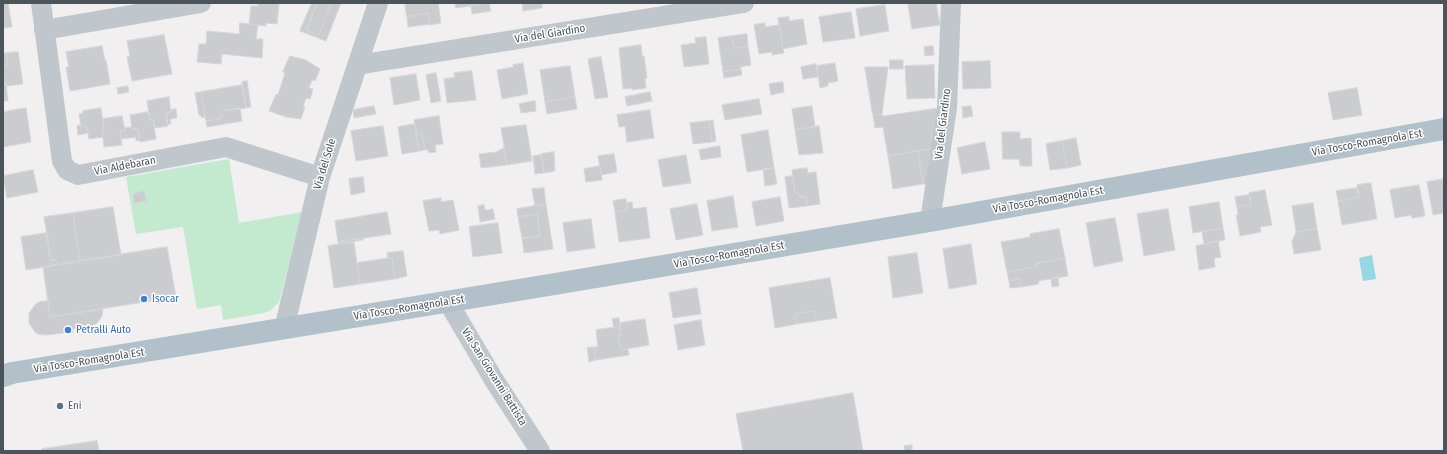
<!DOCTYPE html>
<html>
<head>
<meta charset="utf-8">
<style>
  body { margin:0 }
  #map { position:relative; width:1447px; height:454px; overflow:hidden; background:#f1efef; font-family:"Fira Sans Condensed",sans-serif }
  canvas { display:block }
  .frame { position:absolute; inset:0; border:4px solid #4a545a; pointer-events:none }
</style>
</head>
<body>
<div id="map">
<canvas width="1447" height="454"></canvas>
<div class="frame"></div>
</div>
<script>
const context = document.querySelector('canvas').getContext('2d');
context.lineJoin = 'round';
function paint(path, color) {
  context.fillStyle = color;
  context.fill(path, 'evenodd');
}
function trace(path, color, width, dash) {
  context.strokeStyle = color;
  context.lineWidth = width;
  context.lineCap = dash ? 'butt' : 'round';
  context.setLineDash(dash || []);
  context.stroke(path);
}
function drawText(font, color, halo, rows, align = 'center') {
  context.font = font + ' "Fira Sans Condensed",sans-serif';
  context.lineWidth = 3;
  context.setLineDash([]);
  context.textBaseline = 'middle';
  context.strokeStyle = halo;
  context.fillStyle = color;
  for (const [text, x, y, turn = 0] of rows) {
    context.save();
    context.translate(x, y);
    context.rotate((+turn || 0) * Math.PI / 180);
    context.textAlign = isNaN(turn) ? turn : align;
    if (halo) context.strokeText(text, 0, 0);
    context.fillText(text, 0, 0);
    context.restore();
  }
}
const green = new Path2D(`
  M229 159 239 223 302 212 279 302 271 310 264 313 223 320 221 305 197 309 183 227 136 234 126 177Z`);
const water = new Path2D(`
  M1372 255 1376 279 1363 281 1359 258Z`);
const building = new Path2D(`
  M3 3H8L12 27 3 28Z
  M258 3H279L277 24 266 23V26L249 24 251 6H258Z
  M312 3H317L307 30 319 35 331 3H341L326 41 300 31Z
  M317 3H331L319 35 307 30Z
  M405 3H438L441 23 430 25 428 13 407 17Z
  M455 3H489L456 8Z
  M489 3 491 11 472 14 471 6Z
  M523 3H542V8L523 11Z
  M908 3H936L940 25 912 29Z
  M885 5 889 31 860 36 856 9Z
  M851 12 855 38 823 42 819 17Z
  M428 13 430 24 408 27 407 17Z
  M789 17V21L803 19 807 44 783 49 778 18Z
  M240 23 258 25 256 39H263L262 58 222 54 221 64 197 62 199 44H206L207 31 239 34Z
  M765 23V27L779 25 784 53 772 55V52L759 54 754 25Z
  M747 34 748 46 734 48 732 36Z
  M164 35 172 74 132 81 127 57 130 56 127 41Z
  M732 36 734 48 748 46 751 65 740 67 741 69 723 72 718 38Z
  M706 37 709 64 684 67 681 45 696 43 695 38Z
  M641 45 642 56H644L647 78H645L646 88 632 90V88L623 89 619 48Z
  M102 46 105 60H106L110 84 70 91 66 67H69L66 52Z
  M933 46 934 55 925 56 924 47Z
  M18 52 23 84 6 86V83H3V64V66H8L7 53Z
  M7 53 8 66H3V54Z
  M290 56 306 60 320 69 315 81 312 80 309 88 313 89 310 99 306 98 303 107H305L301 119 286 117 269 111 276 94 278 95 285 73 283 72Z
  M601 57 608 97 595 99 588 59Z
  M890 60H903V69H890Z
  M990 61 991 88 963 89 962 62Z
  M523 63 528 94 502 99 497 70 514 67 513 65Z
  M835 63 838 81 828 83V86L820 88 817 66Z
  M816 64 818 77 803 79 801 67Z
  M934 65 935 98 907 99 905 66Z
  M570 66 575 97 545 102 540 70Z
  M865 67H888L882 114 873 115Z
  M741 69 742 75 724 78 723 72Z
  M472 71 476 100 447 103 444 79 455 77 454 73Z
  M436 73 441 101 431 103 426 75Z
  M416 74 420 100 394 105 390 78Z
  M247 81 251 107 246 108 242 82Z
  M783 82 784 92 771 95 769 84Z
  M3 83H6L8 101H3Z
  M242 85 246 108 223 111 220 119 206 121 201 92Z
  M128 86 129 92 118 94 117 88Z
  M1357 88 1362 115 1333 120 1328 93Z
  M201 92 205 117 203 118 199 115 195 93Z
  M650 92 652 101 627 106 625 97Z
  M169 97 171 112H166L168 126 155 128 153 120H150L147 101Z
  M575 97 577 109 547 114 545 102Z
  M759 99 762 114 725 120 722 105Z
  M535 101 536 111 521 113 519 104Z
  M374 106 376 114 354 118 353 110Z
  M812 106 815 127 795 130 792 109Z
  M971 106 973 116 963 118 962 107Z
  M26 108 31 142 3 147V112Z
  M101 108 104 129H102L103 137 89 139 87 126 81 127 79 114 83 113V111Z
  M240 108 242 121 207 127 206 121 220 119 223 111Z
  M940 108 935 148 888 156 883 127 875 128 873 115 882 114V116Z
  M176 109 177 118 170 119 171 124H167L166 112H171V110Z
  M650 110 654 138 627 142 625 126 619 127 617 115Z
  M149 112 150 120H153L156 139 140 142 138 129H132L130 115Z
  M122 116 125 131H120L122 145 104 147 102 129H104L103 119Z
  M439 116 443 144 435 145 436 152 429 153 428 150H425L422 134 416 135 414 120Z
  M713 120 716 141 712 142 709 121Z
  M709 121 712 142 693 144 690 123Z
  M415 124 419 151 402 154 398 127Z
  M81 125V127L87 126 88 133 78 135 77 126Z
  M526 125 532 161 507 165 501 128Z
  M383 126 388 156 356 161 351 131Z
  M819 126 823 153 799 155 795 130Z
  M132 127V129H138L140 140 136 141V137L121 139 120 131H125L124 128Z
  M768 130 774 168 747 172 741 135Z
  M1002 132H1020V139L1031 138 1032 166H1020L1019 159H1003Z
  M422 134 425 150 419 151 416 135Z
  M1076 138 1081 165 1067 168 1062 141Z
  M1062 141 1067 168 1050 170 1046 144Z
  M985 142 990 169 962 174 957 148Z
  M720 146 721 157 701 160 699 150Z
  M504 148 507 165 481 168 479 154 496 152Z
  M935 148 929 184H923L918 151Z
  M918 151 923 184 893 189 888 156Z
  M554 152 555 171 544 173 541 154Z
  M614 154 617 172 601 175 598 156Z
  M541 155 544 173 535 174 533 156Z
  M686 155 691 183 663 187 658 160Z
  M600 166 602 180 586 182 584 169Z
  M774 168 777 184 765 186 763 169Z
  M807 168 808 173 816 172 820 204 807 206 806 197H799L798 192 795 193 792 170Z
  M33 170 38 192 7 198 3 176Z
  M793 176 795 193 798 192 799 197H806L807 206 789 208 785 177Z
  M363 177 365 192 351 195 349 179Z
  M1444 179V213L1433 215 1427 182Z
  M1371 183 1377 219 1342 225 1338 201 1359 197 1357 185Z
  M1419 185 1425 216 1412 218 1411 215 1395 218 1390 190Z
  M544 188 546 204 535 206 532 189Z
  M1357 188 1359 197 1338 201 1336 191Z
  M1265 190 1272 225 1260 227 1261 232 1240 236 1236 215H1238L1237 207 1251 204 1249 193Z
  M144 191 146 201 134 203 133 194Z
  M1249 195 1251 204 1237 207 1235 197Z
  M733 196 738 227 712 231 707 201Z
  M780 197 784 221 756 226 752 202Z
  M441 198V202L453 200 459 230 440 234 439 230 429 231 423 201Z
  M623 199H626L627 210 615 212 613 201Z
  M632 202 633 209 646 207 650 238 619 242 615 212 627 210V203Z
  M1219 202 1223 228 1193 233 1189 207Z
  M1313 203 1317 229 1296 232 1292 206Z
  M546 204 553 249 524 253 522 238 540 236 537 214 518 217 517 209Z
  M697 204 703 235 676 240 670 209Z
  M484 205 485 210 493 209 495 219 480 222 478 206Z
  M113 207 121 255 80 261 73 213Z
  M1168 209 1175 250 1144 256 1137 214Z
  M387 212 391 234 338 242 335 221Z
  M73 213 80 261 57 265 56 260H51L44 217Z
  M537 214 540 236 522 238 518 217Z
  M1115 218 1123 261 1094 267 1086 223Z
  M591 219 595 248 567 252 563 223Z
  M498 223 502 253 473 257 469 227Z
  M1223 228 1225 240 1204 244 1202 232Z
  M1059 229 1065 258 1036 264V267L1007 272 1001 242 1030 237V234Z
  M1317 229 1321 250 1294 254 1292 241 1296 232Z
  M46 233 51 260H56L57 265 26 270 21 237Z
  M363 238V240L339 244 338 242Z
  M1218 241 1221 257 1214 258 1215 267 1199 270 1196 246Z
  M354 242 360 284 334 288 328 246Z
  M971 244 977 284 949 289 943 249Z
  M167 247 176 297 50 317 43 267Z
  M403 251 407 276 395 279 392 258H388L387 253Z
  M917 253 923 293 893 298 888 257Z
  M388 258H392L395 279 360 284 357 263Z
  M1065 258 1068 276 1038 281 1039 284 1021 287 1020 279 1009 281 1007 272 1036 267V264Z
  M1058 277 1059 286 1052 287 1051 279Z
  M830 278 837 318 816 321 814 311 795 314 797 324 775 328 769 288Z
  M1020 279 1021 287 1010 288 1009 281Z
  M697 288 701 314 673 318 669 293Z
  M48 301 50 317 103 309 102 316 98 322 93 326 73 329V332L45 335 38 334 35 332 29 323V313L35 305 39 302Z
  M814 311 816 321 797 324 795 314Z
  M619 318 620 329H618L617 327 614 328 612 319Z
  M645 319 649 345 621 350 618 336H621L620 323Z
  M701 320 705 345 678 350 674 325Z
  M617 327 618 329H620L621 336H618L621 350 628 349 629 355 596 360 594 347H598L596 330Z
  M594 347 596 360 589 362 587 348Z
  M853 393 863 451H743L736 414Z
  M97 441 99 451H42V449Z
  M912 445V451H905L904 446Z`);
const street = new Path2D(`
  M41 3 62 161 67 170 78 175 226 147 320 177
  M44 30 201 3
  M357 65 744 3
  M930 221 947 108 951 3
  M448 302 494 380 540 451
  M284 329 320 177 378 3`);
const primary = new Path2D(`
  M3 376 12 373 555 284 930 221 1444 129`);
const markers = [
  [144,299,4,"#3f7fe0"],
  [68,330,4,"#3f7fe0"],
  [60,406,4,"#5c6f8a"]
];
const streetNames = [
  ["Via del Giardino",550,34,-9],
  ["Via del Giardino",943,124,-83],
  ["Via Tosco-Romagnola Est",1367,143,-10],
  ["Via del Sole",325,164,-73],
  ["Via Aldebaran",125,166,-11],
  ["Via Tosco-Romagnola Est",1048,200,-10],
  ["Via Tosco-Romagnola Est",729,255,-10],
  ["Via Tosco-Romagnola Est",409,308,-9],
  ["Via Tosco-Romagnola Est",89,361,-9],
  ["Via San Giovanni Battista",494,377,58]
];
const shopNames = [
  ["Isocar",152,299],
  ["Petralli Auto",76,330]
];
const serviceNames = [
  ["Eni",68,406]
];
paint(green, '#c3e9cf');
paint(water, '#96d8e1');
paint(building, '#caccd0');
trace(building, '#d4d6da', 1);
trace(street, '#bfc7cc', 20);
trace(primary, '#b2c0ca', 22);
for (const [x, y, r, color] of markers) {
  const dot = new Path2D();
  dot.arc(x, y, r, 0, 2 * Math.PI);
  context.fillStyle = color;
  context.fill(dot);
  trace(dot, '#fff', 1.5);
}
drawText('11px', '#4a545a', '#fff', streetNames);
drawText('11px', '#366cbe', '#fff', shopNames, 'left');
drawText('11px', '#4e5e75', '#fff', serviceNames, 'left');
</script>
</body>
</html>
